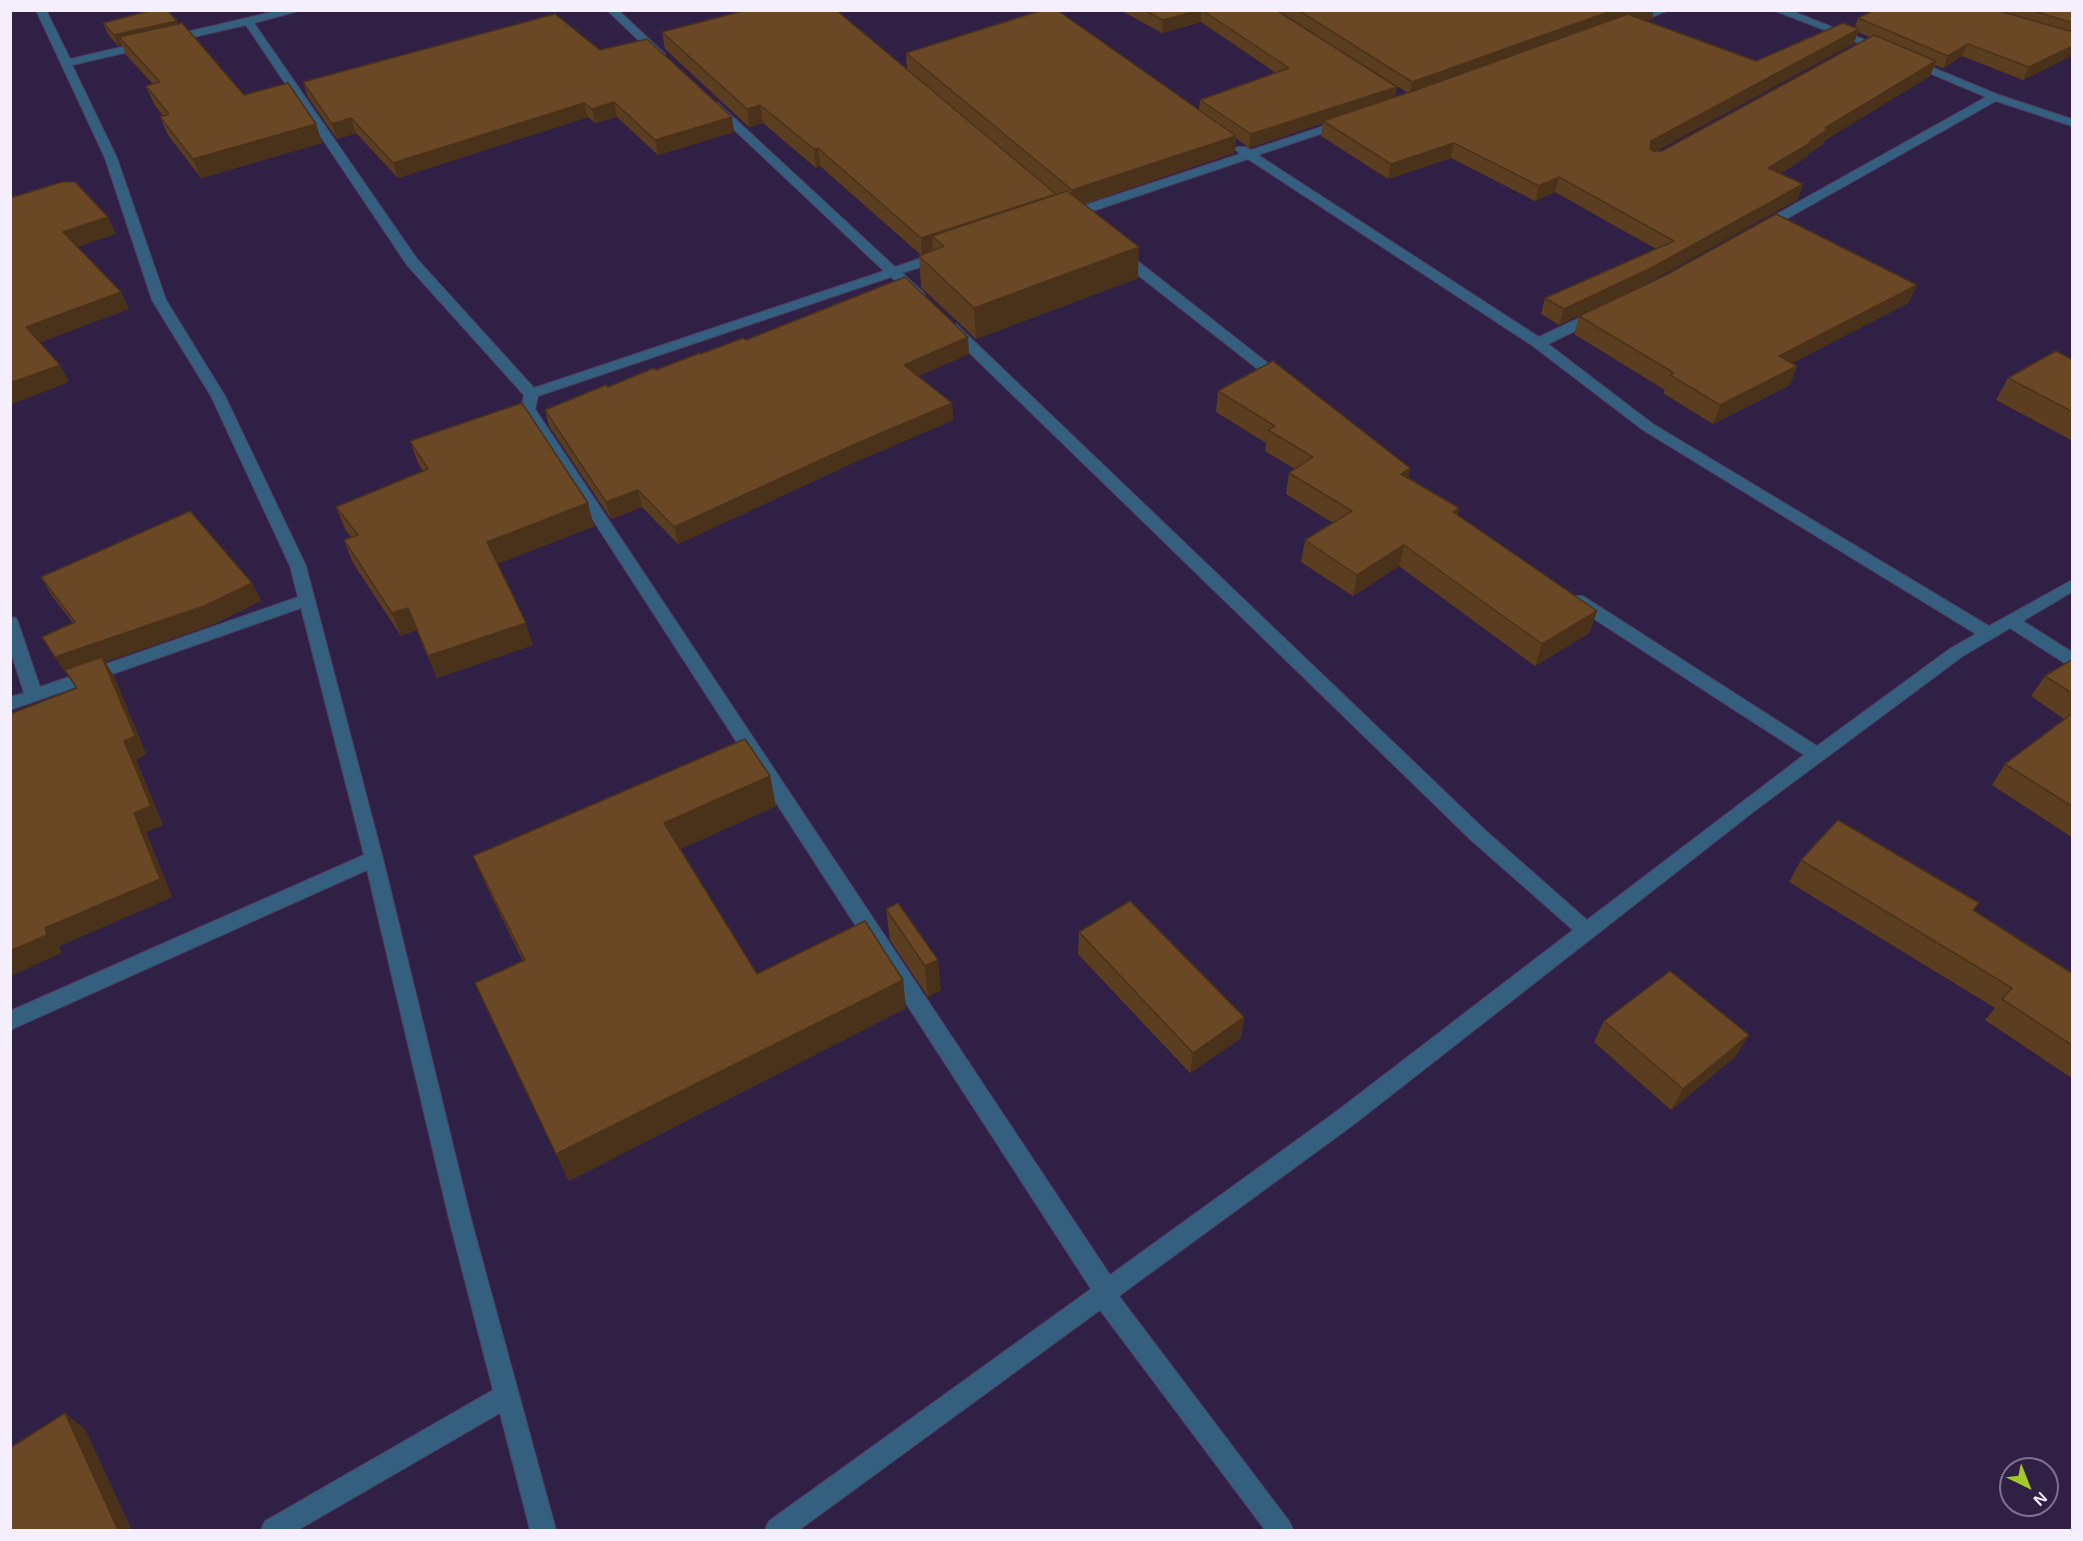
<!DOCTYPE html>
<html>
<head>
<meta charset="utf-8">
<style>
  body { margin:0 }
  #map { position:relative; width:2083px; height:1541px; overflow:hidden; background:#312045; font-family:Helvetica,sans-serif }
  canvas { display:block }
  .frame { position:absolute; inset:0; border:12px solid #f4eefd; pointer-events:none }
  .north { position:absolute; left:1999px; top:1457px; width:60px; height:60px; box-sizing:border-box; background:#312045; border:2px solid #7f728f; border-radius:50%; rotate:137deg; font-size:16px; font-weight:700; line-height:24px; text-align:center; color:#f4eefd }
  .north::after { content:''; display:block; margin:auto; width:21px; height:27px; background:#a2c928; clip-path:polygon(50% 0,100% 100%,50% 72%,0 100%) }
</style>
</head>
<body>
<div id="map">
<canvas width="2083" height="1541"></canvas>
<div class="frame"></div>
<div class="north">N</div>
</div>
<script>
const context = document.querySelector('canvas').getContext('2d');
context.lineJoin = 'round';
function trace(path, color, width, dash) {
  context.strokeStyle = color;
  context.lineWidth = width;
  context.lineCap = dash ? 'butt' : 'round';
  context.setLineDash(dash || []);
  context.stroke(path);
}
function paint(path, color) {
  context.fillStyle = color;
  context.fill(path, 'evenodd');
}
const minor = new Path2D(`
  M36 10H46L70 59 281 10H302L254 23 417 259 534 388 884 271 710 107V103H718L895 267 936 253H946L947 256 946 259 902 273 923 292 925 295 923 298H913L891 277 538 396 535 409 1110 1275 1337 1111 1573 930 1471 840 946 330 944 327 946 324H956L1485 830 1587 920 1804 755 1571 604 1569 600 1571 596H1583L1817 746 1951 648 1976 634 1643 430 1533 346 1248 159 1072 218H1064L1062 215 1064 212 1240 154 1235 149 1237 147H1245L1251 150 1342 120H1350V124L1258 155 1539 337 1594 311H1604L1606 314 1604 317 1548 344 1653 424 1989 626 2072 580V592L2023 621 2072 652V666L2066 664 2010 628 1963 656 1757 809 1353 1125 1119 1296 1289 1521 1293 1530H1265L1100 1310 799 1530H765L769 1521 1091 1289 521 409 524 395 407 265 246 25 72 65 117 158 166 300 225 396 306 566 383 859 471 1219 556 1530H530L500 1413 298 1530H261L265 1521 493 1390 449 1219 367 870 10 1030V1011L364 855 301 608 10 710V697L24 693 10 649V617L16 618 18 622 40 687 298 597 290 566 211 396 152 300 105 158Z
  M607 10H618L665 54V58H657Z
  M1653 10H1669L1633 25 1624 23Z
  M1773 10H1789L1888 49 1883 52 1879 51Z
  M1912 59 1999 95 2072 119V126L1996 101 1765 231H1757L1755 228 1757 225 1986 97 1908 64 1907 62Z
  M1120 250 1125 251 1288 379 1290 382 1288 385H1278L1115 257 1114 254Z`);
const wall = new Path2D(`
  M1120 10H1276L1397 87 1395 97 1408 93 1277 10H1654L1652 19 1646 21 1756 61 1855 27 1858 18 1871 12 1866 10H2073V55L2023 80 1962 56 1943 68 1935 65 1930 76 1825 140 1823 144 1808 154 1807 157 1779 174 1803 184 1797 200 1559 325 1541 314 1545 298 1656 249 1555 192 1535 201 1451 158 1388 179 1321 136 1323 123 1249 148 1236 138 1234 153 1083 204 1138 278 976 339 921 287 919 256 921 255 820 166 816 168 763 123 749 127 665 49 662 32 907 69 906 53 1199 110 1200 100 1276 73 1201 22 1162 33ZM1858 32 1870 37 1662 151H1656L1854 43Z
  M103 23 178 24 244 95 316 124 322 143 201 178 168 135 160 117 163 116 154 104 146 86 153 84 126 55 122 45 118 46 107 33Z
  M600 50 734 132 658 155 617 117 595 123 588 117 398 178 356 133 337 139 308 97 303 82Z
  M1917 285 1908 303 1792 363 1797 366 1790 385 1713 424 1663 393 1665 390 1574 334 1579 316Z
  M746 340 969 354 918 376 952 403 953 420 855 462 678 544 642 507 611 519 549 426 545 410 656 370Z
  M2073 360V441L1996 400 2008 378Z
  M1218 391 1410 468 1408 478 1458 515 1597 611 1589 633 1535 666 1399 566 1353 596 1301 562 1305 540 1333 523 1286 494 1289 473 1295 469 1265 451 1266 443 1216 412Z
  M410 441 594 526 497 564 533 645 437 678 417 630 401 636 353 563 344 540 351 537 345 529 336 507 423 471 418 463Z
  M41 577 252 583 261 601 214 624 105 662 114 676 146 754 136 760 163 825 146 832 172 897 59 946 61 953 10 976V714L76 688 42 637 73 623 52 596Z
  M2073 659V838L1992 785 2005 764 2064 719 2031 696 2045 676Z
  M770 776 776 806 680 849 757 974 903 980 906 1008 569 1181 475 983 523 961 486 885 473 856Z
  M1801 860 1974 910 2073 974V1079L1985 1020 1995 1008 1789 882Z
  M886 909 941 990 928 997 890 940Z
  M1079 932 1244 1017 1241 1038 1190 1073 1078 954Z
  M1604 1021 1736 1056 1671 1110 1594 1042Z`);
const shadedWall = new Path2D(`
  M1201 10V22L1162 33 1163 20Z
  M1614 10H1654L1652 19 1626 29 1410 95 1412 82Z
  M177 21 181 31 119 37 122 45 118 46 114 35Z
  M1859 29 1854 43 1647 156 1651 141Z
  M1968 44 1962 56 1943 68 1948 56Z
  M2073 46V55L2023 80 2029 67Z
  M1936 61 1930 76 1825 140 1823 144 1808 154 1807 157 1762 184 1768 168 1810 141 1825 128Z
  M1397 87 1395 99 1323 121V123L1249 148 1251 134Z
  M614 102 617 117 595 123 592 109Z
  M584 103 588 117 398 178 393 163Z
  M760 105 763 123 749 127 747 109Z
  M732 117 734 132 658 155 655 140Z
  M351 118 356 133 337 139 332 124Z
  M316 124 322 143 201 178 193 159Z
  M1236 136 1234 153 1071 207 1072 190Z
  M1454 143 1451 158 1388 179 1391 164Z
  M818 148 820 166 816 168 814 149Z
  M1559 177 1555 192 1535 201 1539 186Z
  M1803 184 1797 200 1648 283 1559 325 1564 309Z
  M1056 194 1055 212 944 246 932 236 933 253 922 257 921 238Z
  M108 217 116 234 71 249 63 232Z
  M1139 247 1138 278 976 339 974 308Z
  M1917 285 1908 303 1771 374 1779 356Z
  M121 292 129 309 36 344 26 327Z
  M968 337 969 354 905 381 904 365Z
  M60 365 69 382 10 405V383Z
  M1797 366 1790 385 1713 424 1720 405Z
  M952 403 953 420 855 462 678 544 674 527 853 445Z
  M1410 468 1406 489 1401 474Z
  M638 490 642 507 611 519 606 502Z
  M588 503 594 526 494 565 487 542Z
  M1459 508 1454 529 1453 512Z
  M1404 545 1399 566 1353 596 1357 575Z
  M252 583 261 601 214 624 105 662 114 676 146 754 136 760 163 825 146 832 172 897 59 946 61 953 10 976V951L45 928 134 813 124 741 67 675 55 657Z
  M408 608 417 630 401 636 392 613Z
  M1597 611 1589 633 1535 666 1542 644Z
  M526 623 533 645 437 678 428 656Z
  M770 776 776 806 672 853 664 823Z
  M938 960 941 990 928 997 925 966Z
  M903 980 906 1008 569 1181 556 1154Z
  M1244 1017 1241 1038 1190 1073 1193 1053Z
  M1749 1035 1736 1056 1671 1110 1683 1089Z
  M65 1413 85 1429 132 1530H118Z`);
const building = new Path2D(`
  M153 10H167L177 21 114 35 103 23Z
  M747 10H836L1056 194 921 238 818 148 814 149 760 105 747 109 662 32Z
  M1043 10H1057L1236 136 1072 190 906 53Z
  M1144 10H1200L1163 20Z
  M1202 10H1276L1397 87 1251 134 1200 100 1289 68Z
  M1298 10H1614L1412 82Z
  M1639 10H1641L1630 15 1756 61 1843 23 1859 29 1651 141 1650 149 1653 151H1662L1874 35 1936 61 1825 128 1829 129 1810 141 1812 142 1768 168 1803 184 1653 267 1564 309 1545 298 1674 241 1559 177 1539 186 1454 143 1391 164 1323 121 1416 90Z
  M1874 10H1996L2073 32V46L2029 67 1968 44 1948 56 1858 18Z
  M2030 10H2073V23Z
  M555 14 600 50 647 39 732 117 655 140 614 102 592 109 584 103 393 163 351 118 332 124 303 82Z
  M182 23 244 95 288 83 316 124 193 159 160 117 169 114 146 86 160 82 119 37Z
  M62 182H75L108 217 63 232 121 292 26 327 60 365 10 383V198Z
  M1067 191 1139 247 974 308 919 256 944 246 932 236Z
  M1776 214 1917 285 1779 356 1797 366 1720 405 1670 375 1674 373 1579 316 1666 275Z
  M905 277 968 337 904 365 952 403 853 445 674 527 638 490 606 502 545 410 606 385 608 387 654 368 656 370 700 353 701 354 743 338 746 340Z
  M2056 351 2073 360V412L2008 378Z
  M1273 361 1410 468 1401 474 1459 508 1453 512 1597 611 1542 644 1404 545 1357 575 1305 540 1352 511 1289 473 1313 457 1268 430 1275 426 1218 391Z
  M522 403 588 503 487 542 526 623 428 656 408 608 392 613 344 540 358 535 336 507 428 469 410 441Z
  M190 511 252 583 204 606 55 657 42 637 75 622 41 577Z
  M102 657 135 736 124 741 151 806 134 813 160 879 45 928 47 935 10 951V714L77 688 65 670Z
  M2073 659V694L2045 676Z
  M2073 713V807L2005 764Z
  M745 739 770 776 664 823 757 974 865 921 903 980 556 1154 475 983 525 960 473 856Z
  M1838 820 1979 903 1973 910 2073 974V1046L2002 999 2012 988 1801 860Z
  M1130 901 1244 1017 1193 1053 1079 932Z
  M898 903 938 960 925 966 886 909Z
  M1670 971 1749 1035 1683 1089 1604 1021Z
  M65 1413 118 1530H10V1448Z`);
trace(minor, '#4c3d5f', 2);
paint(minor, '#355f7e');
paint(wall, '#5b3d20');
paint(shadedWall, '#4a321a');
paint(building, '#6a4725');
trace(building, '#4a321a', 1.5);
</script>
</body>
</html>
